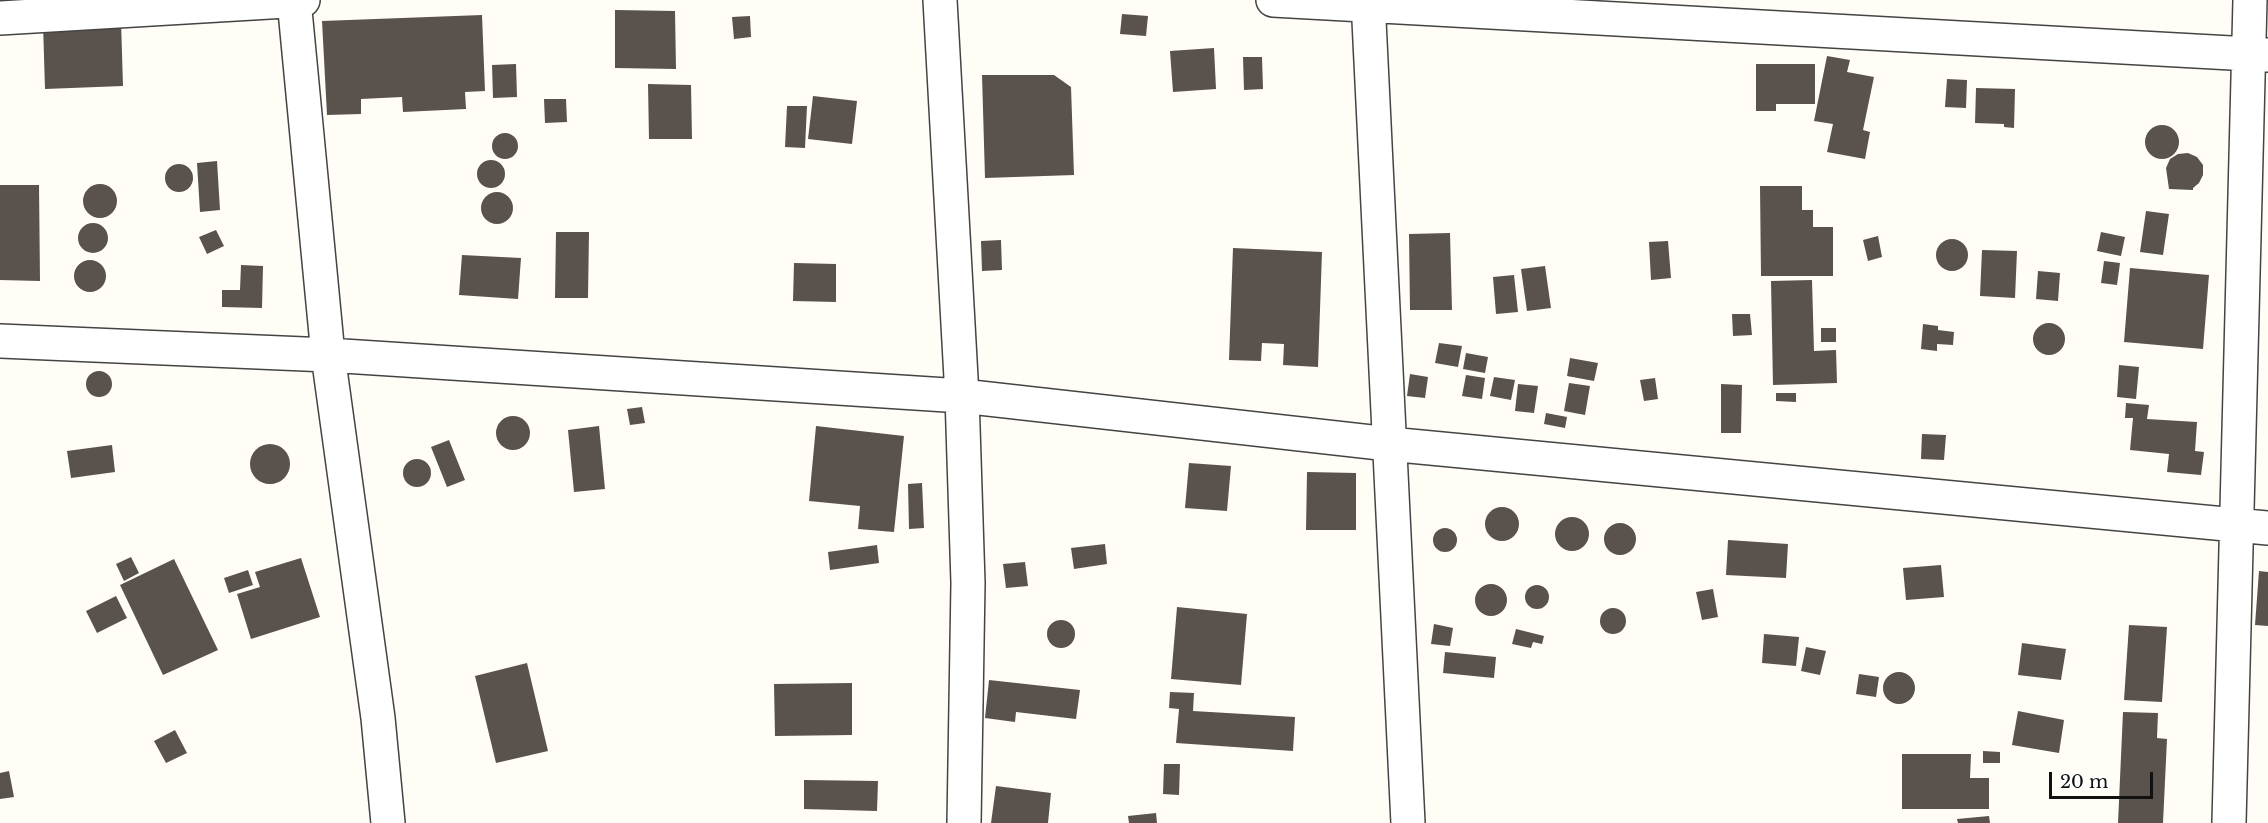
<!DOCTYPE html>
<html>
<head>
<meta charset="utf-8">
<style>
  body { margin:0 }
  #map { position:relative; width:2268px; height:823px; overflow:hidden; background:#fffdf5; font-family:"Libre Baskerville",serif }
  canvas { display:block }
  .scale { position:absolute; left:2049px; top:772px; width:104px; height:27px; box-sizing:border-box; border:3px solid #111; border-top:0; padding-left:8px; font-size:18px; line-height:21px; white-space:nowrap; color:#111; -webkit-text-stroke:4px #fff; paint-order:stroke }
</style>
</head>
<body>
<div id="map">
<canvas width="2268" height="823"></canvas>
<div class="scale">20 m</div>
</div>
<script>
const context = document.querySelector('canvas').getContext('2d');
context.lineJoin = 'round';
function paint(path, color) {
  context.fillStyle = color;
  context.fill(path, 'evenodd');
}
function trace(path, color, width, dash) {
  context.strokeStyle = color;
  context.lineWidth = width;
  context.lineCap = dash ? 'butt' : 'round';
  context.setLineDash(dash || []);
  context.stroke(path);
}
const building = new Path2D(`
  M615 10 675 11 676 69 615 68Z
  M1122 14 1148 16 1146 36 1120 34Z
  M482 15 485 91 465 92 466 109 403 112 402 97 361 99V114L327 115 322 21Z
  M750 16 751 37 734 39 732 17Z
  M121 21 123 86 45 89 43 24Z
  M1214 48 1216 89 1173 92 1170 51Z
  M1827 56 1850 60 1847 72 1874 77 1863 130 1870 132 1865 159 1827 152 1833 124 1814 121Z
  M1243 57H1262L1263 89 1244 90Z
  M516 64 517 97 493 98 492 65Z
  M1756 64H1815V104H1776V111H1756Z
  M982 75H1054L1071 87 1074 175 985 178Z
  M1947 79 1967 80 1966 108 1945 107Z
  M648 84 691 85 692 139H649Z
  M1976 88 2015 89 2014 128 2004 127V124L1975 123Z
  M813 96 857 101 852 144 808 139Z
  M544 99H566L567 122 545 123Z
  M787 106H807L805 148 785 147Z
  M2145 142a17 17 0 1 1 34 0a17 17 0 1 1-34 0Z
  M492 146a13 13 0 1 1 26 0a13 13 0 1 1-26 0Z
  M2188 153 2197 157 2203 165V175L2199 183 2193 188V190L2169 189 2166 168 2170 159 2178 154Z
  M477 174a14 14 0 1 1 28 0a14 14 0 1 1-28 0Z
  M217 161 220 210 200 212 197 163Z
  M165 178a14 14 0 1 1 28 0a14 14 0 1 1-28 0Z
  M83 201a17 17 0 1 1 34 0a17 17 0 1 1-34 0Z
  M0 185H39L40 281 0 280Z
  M1760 186H1802V210H1813V227H1833V276H1761Z
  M481 208a16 16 0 1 1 32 0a16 16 0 1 1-32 0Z
  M2146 211 2169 214 2163 255 2140 252Z
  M78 238a15 15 0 1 1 30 0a15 15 0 1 1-30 0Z
  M216 230 224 246 207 254 199 237Z
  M556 232H589L588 298H555Z
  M2101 232 2125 237 2121 256 2097 251Z
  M1450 233 1452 310H1410L1409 234Z
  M1878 236 1882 257 1868 261 1863 240Z
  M1936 255a16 16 0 1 1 32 0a16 16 0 1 1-32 0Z
  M1001 240 1002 270 982 271 981 241Z
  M1668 241 1671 278 1651 280 1649 242Z
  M1233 248 1322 252 1318 367 1283 365 1284 344 1262 343 1261 361 1229 360Z
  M1982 250 2017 251 2015 298 1980 296Z
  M462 255 521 258 518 299 459 295Z
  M74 276a16 16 0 1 1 32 0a16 16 0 1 1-32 0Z
  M2104 261 2120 263 2117 285 2101 283Z
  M794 263 836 264V302L793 301Z
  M241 265 263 266 262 308 222 307V290H240Z
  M1545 266 1551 308 1527 311 1521 269Z
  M2130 268 2209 275 2203 349 2124 342Z
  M2038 271 2060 273 2058 301 2036 299Z
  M1514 275 1518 312 1496 314 1493 277Z
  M1812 280 1814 351 1836 350 1837 383 1773 385 1771 281Z
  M1732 314H1750L1752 335 1733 336Z
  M2033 339a16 16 0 1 1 32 0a16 16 0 1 1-32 0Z
  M1923 324 1938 326V330L1954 332 1953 345 1937 344V351L1921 349Z
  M1821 328H1836V342H1821Z
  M1439 343 1462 346 1458 367 1435 363Z
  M1466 353 1488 357 1485 373 1463 369Z
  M1570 358 1598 363 1594 381 1567 376Z
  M2119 365 2139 367 2136 399 2117 397Z
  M86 384a13 13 0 1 1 26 0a13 13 0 1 1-26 0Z
  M1410 374 1428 377 1425 398 1407 396Z
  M1466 375 1485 378 1482 399 1462 396Z
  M1494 377 1515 380 1511 400 1490 396Z
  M1655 378 1658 399 1644 401 1640 380Z
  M1569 383 1590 386 1585 415 1564 411Z
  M1518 384 1538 386 1534 413 1515 411Z
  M1721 384 1742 385 1741 433H1721Z
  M1776 393H1796V402L1776 401Z
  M2126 403 2149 405 2147 419 2197 422 2195 451 2204 452 2201 475 2167 472 2169 454 2130 450 2133 418H2125Z
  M642 407 645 423 630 425 627 409Z
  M1546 413 1567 417 1565 428 1544 424Z
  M496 433a17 17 0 1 1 34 0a17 17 0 1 1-34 0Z
  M599 426 605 489 574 492 568 430Z
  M816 426 904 436 894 532 858 529 860 506 809 501Z
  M1922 434 1946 435 1944 460 1921 459Z
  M449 440 465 480 447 487 431 447Z
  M250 464a20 20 0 1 1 40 0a20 20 0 1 1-40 0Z
  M112 445 115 472 71 478 67 451Z
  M403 473a14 14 0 1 1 28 0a14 14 0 1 1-28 0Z
  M1189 463 1231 466 1227 511 1185 508Z
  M1307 472 1356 473V530H1306Z
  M922 483 924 528 909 529 908 484Z
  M1485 524a17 17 0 1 1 34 0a17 17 0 1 1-34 0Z
  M1555 534a17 17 0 1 1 34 0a17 17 0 1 1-34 0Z
  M1604 539a16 16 0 1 1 32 0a16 16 0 1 1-32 0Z
  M1433 540a12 12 0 1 1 24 0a12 12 0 1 1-24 0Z
  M1728 540 1788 544 1786 578 1726 575Z
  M1105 544 1107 564 1074 569 1071 548Z
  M877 545 879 563 830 570 828 552Z
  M131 557 139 573 124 581 116 564Z
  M301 558 320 617 251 639 237 594 260 587 255 572Z
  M174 559 218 650 163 675 120 585Z
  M1025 562 1028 586 1006 588 1003 564Z
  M1941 565 1944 597 1906 600 1903 568Z
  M248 570 253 585 229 593 224 578Z
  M2259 571 2268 572V626L2255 625Z
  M1475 600a16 16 0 1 1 32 0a16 16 0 1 1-32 0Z
  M1525 597a12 12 0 1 1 24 0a12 12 0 1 1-24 0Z
  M1713 589 1718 617 1702 620 1696 592Z
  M116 596 127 618 97 633 86 611Z
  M1177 607 1247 614 1241 685 1171 679Z
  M1600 621a13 13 0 1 1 26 0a13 13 0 1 1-26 0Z
  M1047 634a14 14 0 1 1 28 0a14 14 0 1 1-28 0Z
  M1434 624 1453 628 1450 646 1431 644Z
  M2129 625 2167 627 2162 702 2124 700Z
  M1516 629 1544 636 1542 644 1533 642 1531 648 1512 644Z
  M1764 634 1799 637 1796 666 1762 663Z
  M2022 643 2066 649 2061 680 2018 675Z
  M1806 647 1826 651 1820 675 1801 671Z
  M1445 652 1496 657 1494 678 1443 673Z
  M527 663 548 751 496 763 475 676Z
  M1883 688a16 16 0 1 1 32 0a16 16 0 1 1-32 0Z
  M1859 674 1879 677 1876 697 1856 694Z
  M989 680 1080 690 1076 719 1016 712 1015 722 985 718Z
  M852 683V735L775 736 774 684Z
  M1170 692 1194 693 1193 711 1295 717 1293 751 1176 743 1179 709 1169 708Z
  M2018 711 2064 720 2059 753 2012 745Z
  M2123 712 2158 713 2157 738 2167 739 2163 823H2118Z
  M175 730 187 753 166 763 154 741Z
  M1983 751 2000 752V763H1983Z
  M1902 754H1971L1970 778H1989V809H1902Z
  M1164 764H1180L1179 795 1163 794Z
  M9 771 14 797 0 799V773Z
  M804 780 878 781 877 811 804 809Z
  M996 786 1051 793 1048 823H991Z
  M1156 813 1157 823H1129L1128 816Z
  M1989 816 1990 823H1958L1957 819Z`);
const minor = new Path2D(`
  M294 0 328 355 378 718 388 823
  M940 0 962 396 968 583 964 823
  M1273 0 2268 55
  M1368 0 1408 823
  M0 18 303 0
  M0 341 328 355 962 396 1389 444 2268 528
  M2229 823 2250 0`);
paint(building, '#5a524d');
trace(minor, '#444', 36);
trace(minor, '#fff', 33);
</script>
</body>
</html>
